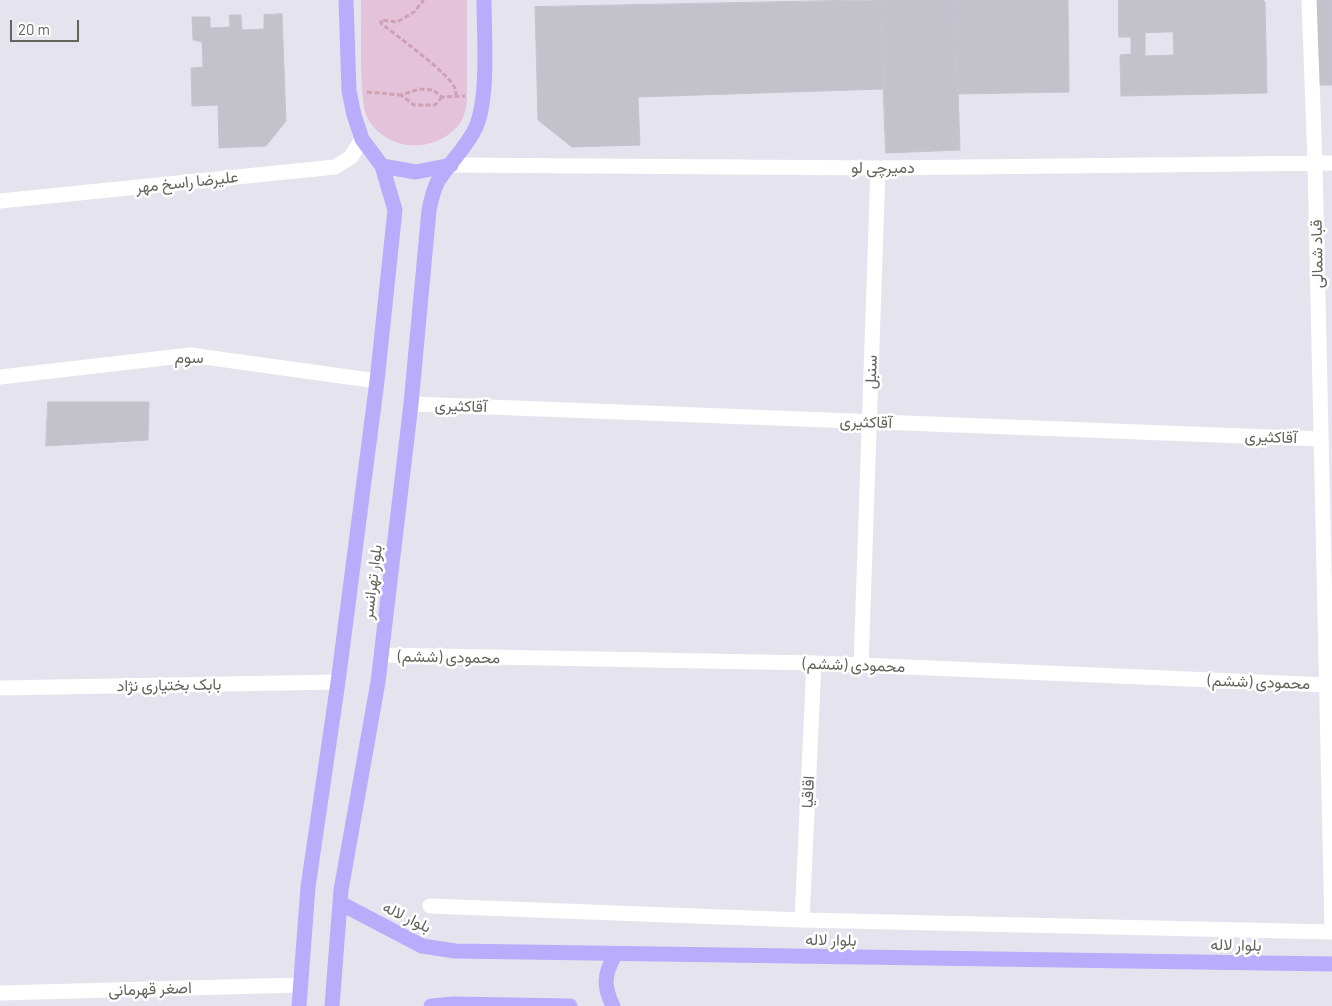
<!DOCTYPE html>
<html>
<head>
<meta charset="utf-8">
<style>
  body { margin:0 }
  #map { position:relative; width:1332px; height:1006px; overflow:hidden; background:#e5e4ee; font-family:Barlow,sans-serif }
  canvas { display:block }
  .scale { position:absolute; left:10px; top:20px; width:69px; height:22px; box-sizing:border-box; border:2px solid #64635c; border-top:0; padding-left:6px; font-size:15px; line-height:18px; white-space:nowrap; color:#64635c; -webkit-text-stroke:4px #fff; paint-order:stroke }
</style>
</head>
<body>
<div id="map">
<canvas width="1332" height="1006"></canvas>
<div class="scale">20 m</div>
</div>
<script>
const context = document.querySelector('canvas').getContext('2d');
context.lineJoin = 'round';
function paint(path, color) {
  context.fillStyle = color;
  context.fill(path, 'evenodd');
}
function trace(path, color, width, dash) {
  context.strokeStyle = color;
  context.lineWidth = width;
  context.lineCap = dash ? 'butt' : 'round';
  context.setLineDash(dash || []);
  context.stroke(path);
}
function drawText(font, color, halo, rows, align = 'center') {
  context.font = font + ' Barlow,Vazirmatn,sans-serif';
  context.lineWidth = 5;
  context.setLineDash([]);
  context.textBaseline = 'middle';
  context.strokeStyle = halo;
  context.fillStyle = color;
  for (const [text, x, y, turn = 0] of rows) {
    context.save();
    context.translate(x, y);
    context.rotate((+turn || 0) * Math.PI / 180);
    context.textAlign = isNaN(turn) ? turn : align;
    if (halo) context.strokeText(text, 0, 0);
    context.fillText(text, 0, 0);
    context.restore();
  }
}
const green = new Path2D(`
  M361 0H467V99C466 109 464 120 457 127 432 154 387 151 368 119 358 100 362 25 361 0Z`);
const building = new Path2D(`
  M880 0 884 89 638 97 640 145 572 147 538 120 535 7Z
  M880 0H955L960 150 886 153Z
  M955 0H1068L1069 92 958 94Z
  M1119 0H1263L1265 2 1267 93 1121 96 1120 55 1131 54V37H1119ZM1173 32 1174 55 1145 56V33Z
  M1315 0H1332V85H1316Z
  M282 14 286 121 266 146 219 148 218 105 192 106 191 68 203 67 202 42 193 40 192 17H210V28L230 27 229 15H241L242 30 264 29V15Z
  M48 402H149L148 440 46 446Z`);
const path = new Path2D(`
  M421 0 423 1 414 12 397 22 381 20V23C396 36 451 74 455 89 456 91 456 94 456 96
  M367 92 401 95
  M442 97 435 105H414L401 95 419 89 433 90 442 97 465 96`);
const minor = new Path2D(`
  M1309 0 1315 163 1332 929
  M451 165 878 168 1332 163
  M0 201 335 167 351 157 362 139
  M0 377 190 355 377 381
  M411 404 1321 439
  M381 655 814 663 1327 685
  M861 666 878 168
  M0 688 338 682
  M430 906 802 920 1332 932
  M802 920 814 663
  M0 993 299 985`);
const major = new Path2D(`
  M382 166 416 172 451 165
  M340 903 422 946 455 951 1332 964
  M299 1006 308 887 338 682 377 381 395 210 382 166 362 139 354 115 349 91 346 0
  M332 1006 341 890 378 682 411 404 429 210C431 201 433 190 438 181 450 162 467 147 476 127 489 96 484 35 484 0
  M431 1006 454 1004 570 1006
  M613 1006C603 986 604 974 615 955`);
const streetNames = [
  ["دمیرچی لو",883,168],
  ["علیرضا راسخ مهر",187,182,-6],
  ["قباد شمالی",1317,254,-91],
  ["سوم",189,358],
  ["سنبل",871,372,-88],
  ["آقاکثیری",461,406,2],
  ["آقاکثیری",866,422,2],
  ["آقاکثیری",1271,437,2],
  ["بلوار تهرانسر",372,582,-83],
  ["محمودی (ششم)",449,657,1],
  ["محمودی (ششم)",854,665,2],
  ["محمودی (ششم)",1259,682,2],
  ["بابک بختیاری نژاد",169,685,-1],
  ["اقاقیا",808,792,-87],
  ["بلوار لاله",407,917,26],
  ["بلوار لاله",831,940,1],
  ["بلوار لاله",1236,945,1],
  ["اصغر قهرمانی",150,989,-2]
];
paint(green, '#e4c2d9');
paint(building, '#c3c2cb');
trace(building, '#c3c3d2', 1);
trace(path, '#cea1b3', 3, [5, 2.5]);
trace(minor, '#fff', 15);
trace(major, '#b9acfb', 15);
drawText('16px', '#64635c', '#fff', streetNames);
</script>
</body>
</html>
